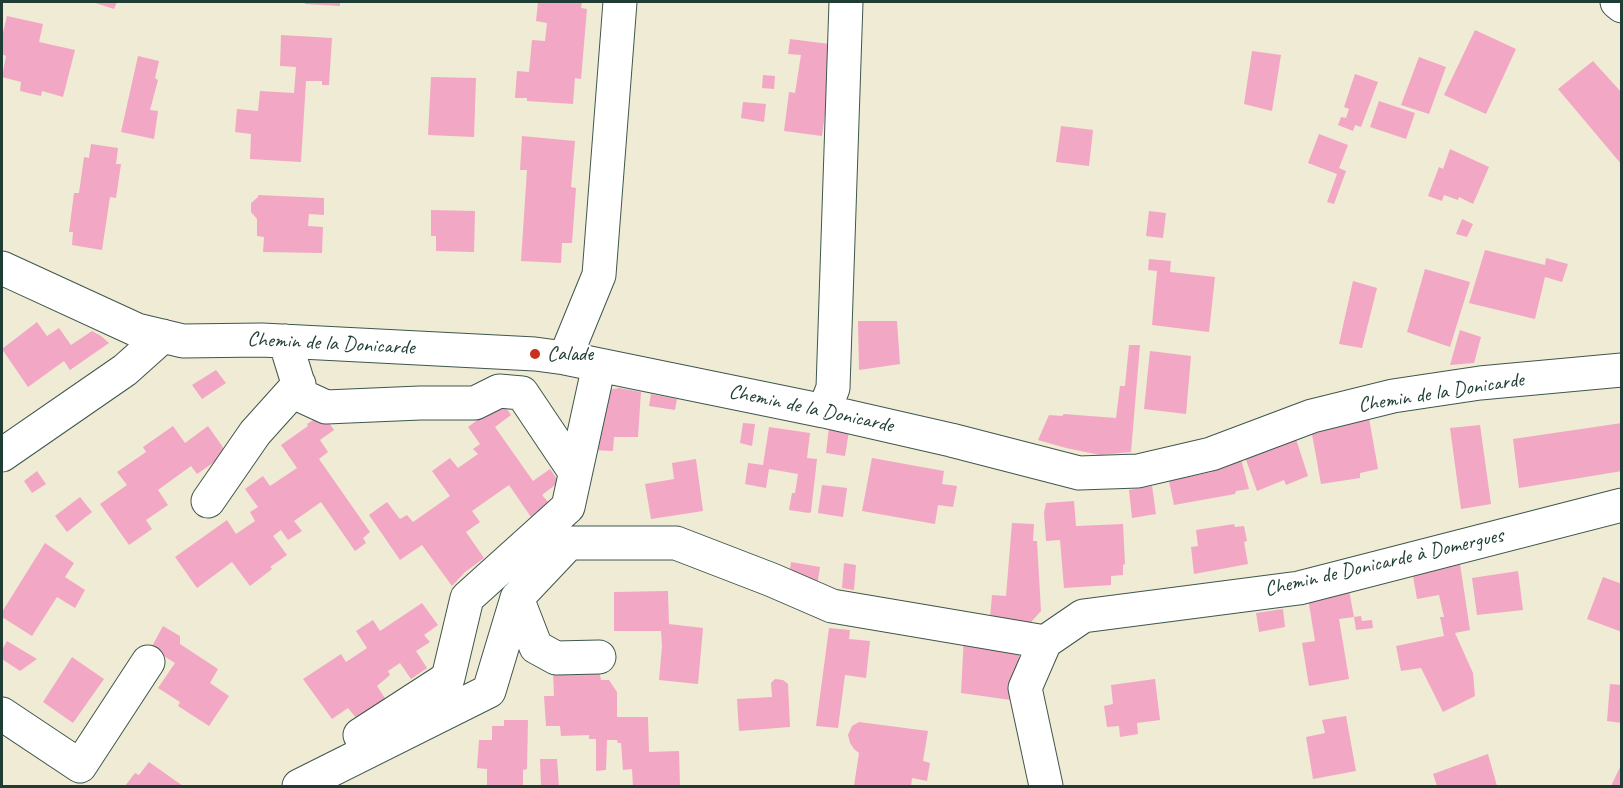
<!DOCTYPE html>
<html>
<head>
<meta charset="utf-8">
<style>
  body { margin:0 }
  #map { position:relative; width:1623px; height:788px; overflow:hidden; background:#f0ebd4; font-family:Caveat,sans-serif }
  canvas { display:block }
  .frame { position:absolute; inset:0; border:3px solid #1f3d34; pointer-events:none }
</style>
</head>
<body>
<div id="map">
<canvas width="1623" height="788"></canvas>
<div class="frame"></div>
</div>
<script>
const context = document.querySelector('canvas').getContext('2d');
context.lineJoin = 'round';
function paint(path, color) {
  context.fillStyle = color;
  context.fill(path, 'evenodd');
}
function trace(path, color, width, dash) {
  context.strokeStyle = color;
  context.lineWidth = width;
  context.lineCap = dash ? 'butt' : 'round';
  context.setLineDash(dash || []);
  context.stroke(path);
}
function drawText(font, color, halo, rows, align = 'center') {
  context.font = font + ' Caveat,sans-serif';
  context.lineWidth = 4.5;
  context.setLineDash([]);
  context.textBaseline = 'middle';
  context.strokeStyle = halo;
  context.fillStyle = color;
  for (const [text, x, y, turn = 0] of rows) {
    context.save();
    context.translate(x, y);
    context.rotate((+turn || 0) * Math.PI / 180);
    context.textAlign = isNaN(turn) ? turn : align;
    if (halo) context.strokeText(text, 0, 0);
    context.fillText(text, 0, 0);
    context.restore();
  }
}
const building = new Path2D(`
  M92 2H117L114 9Z
  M305 2H340V6L305 4Z
  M538 2H582L581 8 587 9 581 79 575 78 573 104 527 101V98H515L517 71 529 72 532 40 545 41 547 23 536 21Z
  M7 16 43 24 39 42 75 50 63 97 42 91 41 96 20 91 21 82 2 77 6 56 2 54V37Z
  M1475 30 1516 49 1486 114 1444 95Z
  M281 35 332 38 329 85H322V81H306L301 162 250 159 251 134 235 132 237 109 258 111 260 91 294 93 296 67 280 66Z
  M790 39 837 45 832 62 822 136 784 131 789 92 795 93 801 55 788 54Z
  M1252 51 1281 55 1272 111 1244 104Z
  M138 56 159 61 155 78 158 80 150 110 158 111 154 139 121 132Z
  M1419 57 1446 67 1429 114 1401 105Z
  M1593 61 1622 93V165L1558 89Z
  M1355 74 1378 82 1361 127 1355 125 1353 131 1338 125 1341 117 1346 118 1349 109 1344 107Z
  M763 75 775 76 774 89 762 88Z
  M431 77 476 78 474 137 428 135Z
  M1379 101 1415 113 1406 139 1370 127Z
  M743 102 766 104 764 122 741 118Z
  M1061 126 1093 130 1089 166 1056 162Z
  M1319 134 1348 145 1339 168 1346 171 1334 204 1327 202 1337 174 1308 163Z
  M522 136 575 141 571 187 576 188 572 243H562L561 263 521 261 527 170H520Z
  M91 144 118 148 116 164H121L116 198 110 197 102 250 72 245 73 232H69L74 193H79L84 157 89 158Z
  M1450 149 1489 167 1473 204 1459 197 1458 200 1444 195 1442 201 1428 196 1439 167 1443 169Z
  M258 195 324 198V215L309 214 308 226 323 227 322 253 263 252 264 237 257 236V219L251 212V203L258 197Z
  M431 210 475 211 474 252 436 251V236H431Z
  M1149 211 1166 213 1163 238 1146 236Z
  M1462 219 1473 224 1467 237 1456 234Z
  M1485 250 1545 265 1546 258 1568 264 1562 282 1545 277 1535 319 1469 303Z
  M1149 259 1171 261 1170 272 1215 277 1209 332 1152 325 1157 271 1148 270Z
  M1425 269 1470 282 1450 347 1407 332Z
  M1353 281 1377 288 1362 348 1339 344Z
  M858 321H897L900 364 859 370Z
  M37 322 47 336 59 328 71 345 92 331 101 336 109 343 70 370 64 361 28 387 2 349Z
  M1460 330 1481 337 1474 363 1450 365Z
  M1129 345H1140L1131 452 1100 455 1066 448 1038 440 1049 415 1062 416 1064 414 1116 418 1120 386H1125Z
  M1150 351 1191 356 1186 414 1144 409Z
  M216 370 226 383 202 399 192 385Z
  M619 388 641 392 638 437H614L613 451 593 450 608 390Z
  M651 394 677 399 675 410 649 406Z
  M502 402 511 415 495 427 533 481 550 469 559 482 542 495 548 502 531 517 509 485 472 511 480 522 466 532 484 558 465 572 452 586 422 545 400 560 369 515 387 502 400 519 407 515 413 522 450 496 432 471 450 458 458 468 478 454 473 449 480 444 468 427Z
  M323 414 334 430 320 440 328 452 319 459 370 532 363 538 366 543 355 551 321 502 294 521 302 531 288 540 281 530 273 536 287 555 270 567 272 569 250 586 232 562 197 588 175 557 227 520 236 534 255 521 250 512 258 507 245 489 263 476 270 486 297 468 281 445 308 426 307 424Z
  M1369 418 1378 469 1360 473V478L1321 484 1312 434Z
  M743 423 755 424 752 446 740 443Z
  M1622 423V471L1519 488 1513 439Z
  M1480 425 1491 504 1461 509 1450 428Z
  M173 426 185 443 208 426 227 453 197 474 191 466 158 490 168 505 146 520 152 529 129 545 100 504 127 485 117 472 146 452 143 447Z
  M769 427 810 433 807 458 817 459 811 512 809 513 789 510 792 493H795L798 474 769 469 766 488 745 484 748 463 763 465Z
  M829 427 849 431 845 456 826 453Z
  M1296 439 1308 476 1286 485 1284 480 1257 491 1245 457Z
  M872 458 944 471 942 484 957 486 953 507 938 505 935 524 862 511Z
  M696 459 703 511 651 519 645 484 674 479 672 463Z
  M1241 459 1249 489 1236 491 1235 494 1174 505 1169 481 1212 472V469Z
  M37 471 46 484 32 493 24 481Z
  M822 485 847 488 843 517 818 513Z
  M1152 486 1156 514 1132 518 1129 490Z
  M80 497 92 512 67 532 55 516Z
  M1074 501 1076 526 1123 524 1125 564 1123 565V575L1111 576V585L1064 588 1060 540 1046 541 1044 513 1046 503Z
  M1012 523 1034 524 1033 541H1037L1041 611 1032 621 1028 634 989 629 992 595 1006 596Z
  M1234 524 1235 527 1244 526 1247 541 1244 542 1248 564 1194 574 1191 547 1198 546 1196 530Z
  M45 543 74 563 65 577 85 590 75 608 57 597 32 636 2 617V612Z
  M791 562 820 567 817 586 788 583Z
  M844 563 856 565 854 590 842 588Z
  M1460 564 1470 630 1455 633 1473 673 1475 696 1443 712 1421 668 1401 671 1396 646 1444 636 1440 617H1444L1439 595 1417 599 1413 576Z
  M1518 571 1523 610 1477 615 1472 578Z
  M1603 577 1622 584V632L1587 619Z
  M1349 590 1354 617 1339 619 1349 679 1309 686 1302 643 1315 641 1308 598Z
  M668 591 669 624 703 628 698 684 659 680 662 646 661 631H614V592Z
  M422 603 438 625 424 635 430 642 416 651 427 668 411 679 400 663 388 671 390 675 377 686 388 703 357 719 348 708 332 719 303 679 341 654 346 662 367 648 356 631 373 620 380 631Z
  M1283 609 1285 627 1259 632 1256 613Z
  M1361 616 1362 621 1372 620 1373 628 1356 630 1354 617Z
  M163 626 180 636V644L218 669 210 683 229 696 209 726 178 706 180 702 158 688 175 663 151 648Z
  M829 628 850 630 849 639 870 641 866 678 845 675 838 728 816 726Z
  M964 635 1019 648 1018 701 961 693Z
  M7 641 37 659 20 671 2 659V650Z
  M72 657 104 679 73 723 43 702Z
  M553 670H599L601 680H609L617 692V717H648L649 752 679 751 680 786H633L632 769 623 770 621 743H618L617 740H607L606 770 596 771V739H589V735L561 736 560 726H546L544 696H554Z
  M775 679 783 680 788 684 790 727 739 731 737 699 772 697 771 683Z
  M1155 679 1160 720 1137 723 1138 734 1120 737 1119 726 1107 727 1104 706 1113 704 1111 685Z
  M1610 684 1622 685V723L1607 721Z
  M1346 716 1356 771 1313 779 1306 737 1325 733 1322 720Z
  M504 720H528L527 769 523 770V786H487V769L477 768 479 740H492V726H504Z
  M859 722 928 731 923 761 930 763 927 781 912 778 911 786H854L859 753 854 749 850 743 848 735 852 726Z
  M1488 754 1497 786H1437L1433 774Z
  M540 759H557L559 786H541Z
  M149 762 183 786H125L135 773 139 775Z
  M1622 763V786H1611Z`);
const minor = new Path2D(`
  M1617 2 1622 6
  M2 268 137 330 183 341 262 340 535 354 565 358 824 411 951 440 1079 473 1138 471 1211 454 1312 416 1393 396 1480 383 1622 370
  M285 341 302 396 326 407 420 403H475L499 391 522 393 575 472
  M565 358 599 275 620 2
  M824 411 833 388 846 2
  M2 455 125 370 163 336
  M208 501 255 433 299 384
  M517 598 536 647 556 658 599 657
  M1045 642 1025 688 1046 786
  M2 714 80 766 148 662
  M360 735 448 678 467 598 568 507 599 365
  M299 786 489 691 517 598 569 543H676L772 580 832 606 1045 642 1083 616 1299 588 1622 505`);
const markers = [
  [535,354,6,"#c8321e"]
];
const streetNames = [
  ["Chemin de la Donicarde",331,344,3],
  ["Chemin de la Donicarde",1441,393,-9],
  ["Chemin de la Donicarde",811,409,12],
  ["Chemin de Donicarde à Domergues",1384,563,-13]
];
const poiNames = [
  ["Calade",547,354]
];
paint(building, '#f2a7c5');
trace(minor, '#3e574c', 35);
trace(minor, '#fff', 33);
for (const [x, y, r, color] of markers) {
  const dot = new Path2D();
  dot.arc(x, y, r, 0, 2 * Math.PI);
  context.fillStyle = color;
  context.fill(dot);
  trace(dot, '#fff', 2);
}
drawText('21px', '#1f3d34', '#fff', streetNames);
drawText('21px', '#1f3d34', '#fff', poiNames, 'left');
</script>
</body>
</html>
